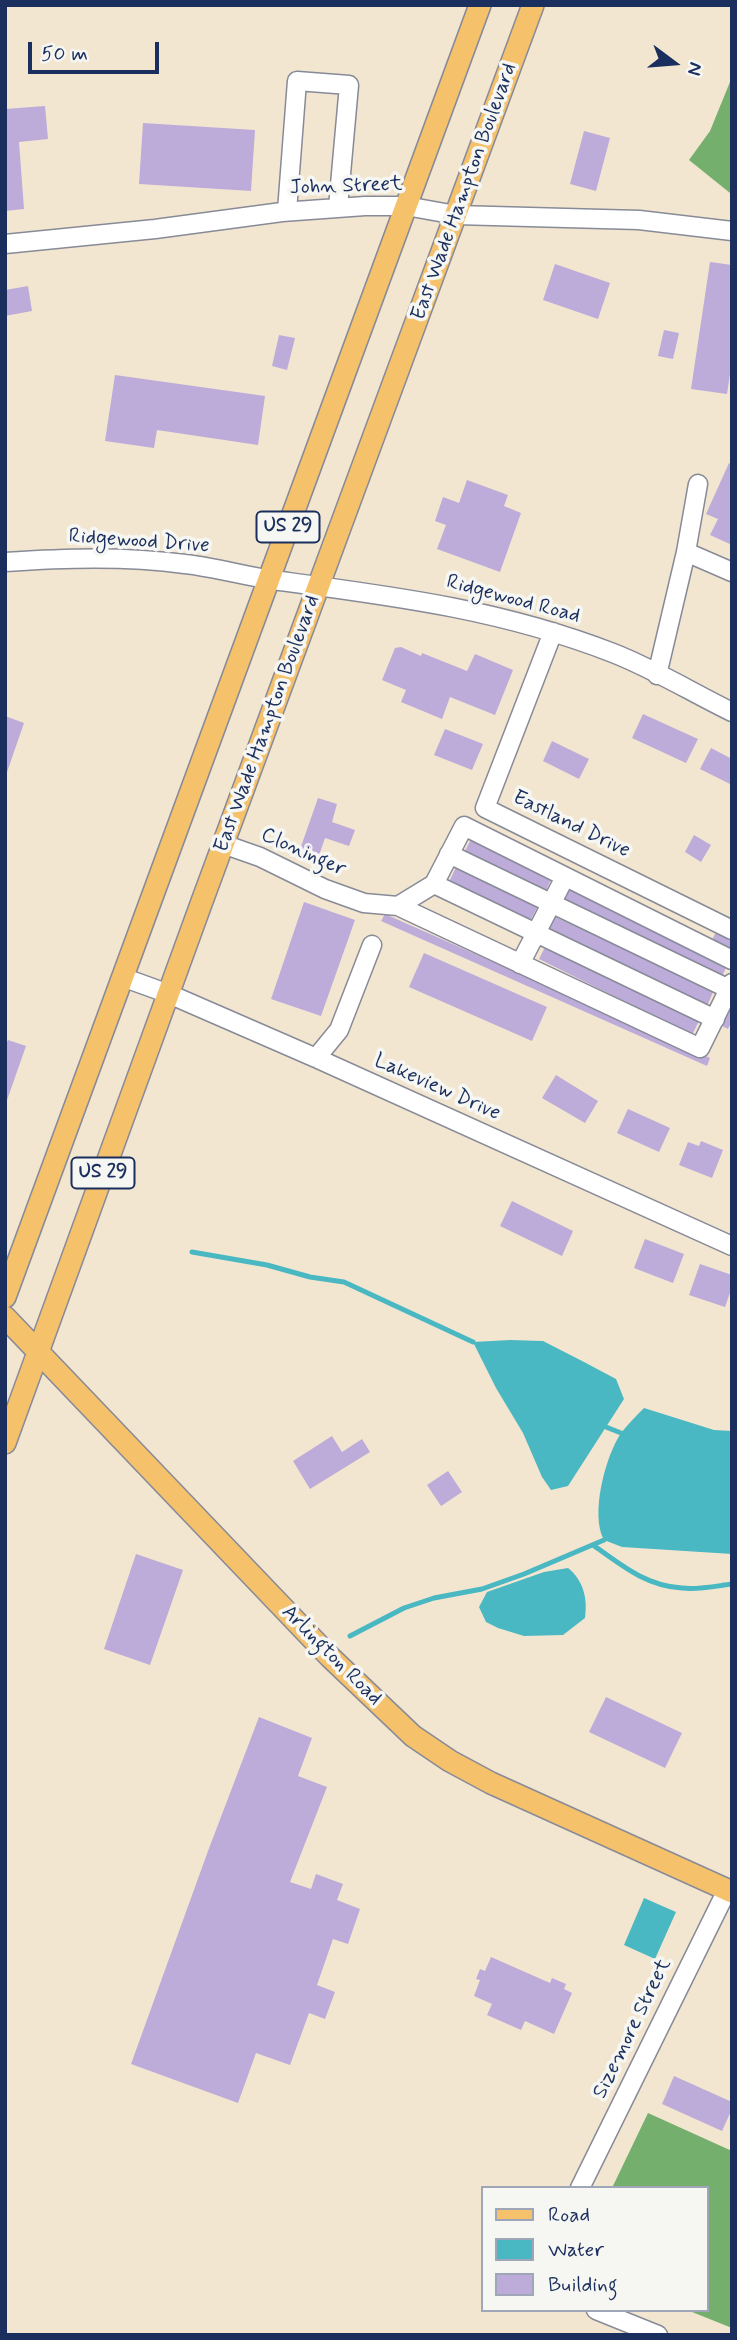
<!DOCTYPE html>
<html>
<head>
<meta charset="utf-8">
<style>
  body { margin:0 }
  #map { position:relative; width:737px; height:2340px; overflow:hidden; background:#f3e6d0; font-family:Mynerve,sans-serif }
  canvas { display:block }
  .frame { position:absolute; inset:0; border:7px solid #1b2f5e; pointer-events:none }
  .legend { position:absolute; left:481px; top:2186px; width:228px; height:126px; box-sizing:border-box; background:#f6f6f2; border:2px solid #9ea6b7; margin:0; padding:9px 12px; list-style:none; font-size:21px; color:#1b2f5e }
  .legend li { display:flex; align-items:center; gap:14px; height:35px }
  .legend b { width:35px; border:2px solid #9ea6b7 }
  .north { position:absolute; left:639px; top:28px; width:70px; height:70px; -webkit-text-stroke:5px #f6f6f2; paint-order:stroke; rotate:106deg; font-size:19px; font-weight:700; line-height:28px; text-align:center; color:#1b2f5e }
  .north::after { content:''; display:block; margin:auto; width:24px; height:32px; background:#1b2f5e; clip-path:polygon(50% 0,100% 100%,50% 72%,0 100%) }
  .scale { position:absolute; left:28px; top:42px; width:131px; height:32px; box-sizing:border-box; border:4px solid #1b2f5e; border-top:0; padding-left:9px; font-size:21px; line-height:24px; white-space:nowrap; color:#1b2f5e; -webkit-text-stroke:5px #f6f6f2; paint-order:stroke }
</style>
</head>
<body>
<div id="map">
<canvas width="737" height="2340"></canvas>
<div class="frame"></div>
<ul class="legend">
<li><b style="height:9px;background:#f5c16b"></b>Road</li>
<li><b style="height:19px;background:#49b8c2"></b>Water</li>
<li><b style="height:19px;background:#bdabd9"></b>Building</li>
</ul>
<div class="north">N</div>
<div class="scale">50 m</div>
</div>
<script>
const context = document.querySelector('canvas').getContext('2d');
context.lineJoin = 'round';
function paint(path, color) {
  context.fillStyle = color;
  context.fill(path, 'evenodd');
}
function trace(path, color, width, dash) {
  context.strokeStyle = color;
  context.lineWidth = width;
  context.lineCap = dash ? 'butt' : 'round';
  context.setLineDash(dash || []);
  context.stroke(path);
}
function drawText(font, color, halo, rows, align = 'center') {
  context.font = font + ' Mynerve,sans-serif';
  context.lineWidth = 7;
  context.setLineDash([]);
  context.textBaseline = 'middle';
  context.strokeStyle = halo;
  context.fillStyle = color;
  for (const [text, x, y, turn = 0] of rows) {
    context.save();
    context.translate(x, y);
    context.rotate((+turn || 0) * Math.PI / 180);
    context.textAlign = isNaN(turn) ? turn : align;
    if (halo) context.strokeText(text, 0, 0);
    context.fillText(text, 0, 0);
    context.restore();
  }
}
const forest = new Path2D(`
  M732 77V192L730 193 689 160 710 131Z
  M648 2113 732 2151V2328L687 2310H707V2188H612Z`);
const water = new Path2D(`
  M510 1340 543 1341 584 1362 616 1379 624 1399 568 1486 551 1490 542 1477 523 1433 496 1388 473 1342Z
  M644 1408 714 1430 732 1431V1554L622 1547 604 1540C590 1515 605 1457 621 1433 628 1424 636 1416 644 1408Z
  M568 1568C583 1580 588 1598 585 1618L563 1635 524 1636 498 1628 486 1622 479 1607 487 1592 544 1572Z
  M644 1898 676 1912 655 1959 624 1945Z`);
const stream = new Path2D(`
  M192 1252 267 1265 310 1277 344 1282 473 1342
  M606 1427 621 1433
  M593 1545C621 1565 646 1586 682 1588 698 1590 716 1586 732 1584
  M350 1636 404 1608 434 1598 482 1589 524 1574 604 1540`);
const building = new Path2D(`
  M45 106 48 139 19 142 24 209 5 211V109Z
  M143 123 255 130 251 191 139 184Z
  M584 131 610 138 596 191 570 184Z
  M710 262 732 265V361L727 394 691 389Z
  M555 264 610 283 598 319 543 300Z
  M28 286 32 311 5 316V290Z
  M664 330 679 333 673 359 658 356Z
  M279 335 295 338 287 370 272 366Z
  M115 375 265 396 258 445 157 430 154 448 105 441Z
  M729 463 732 465V545L710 535 718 519 706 514Z
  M467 480 508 495 504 506 521 513 500 572 437 549 446 525 435 521 443 497 459 503Z
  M401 647 421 656 422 653 467 671 475 654 513 670 495 715 450 697 442 719 401 702 406 690 382 680 395 648Z
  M643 714 698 739 686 763 632 738Z
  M5 716 24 723 6 775 5 774Z
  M445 729 483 744 472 770 434 755Z
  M552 741 589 759 579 779 543 761Z
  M711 748 732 759V785L700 769Z
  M318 798 337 804 332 822 355 830 349 846 325 838 316 864 297 858Z
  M694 835 711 845 701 862 685 852Z
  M471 839 552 877 545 893 463 855Z
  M456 867 538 906 530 921 449 882Z
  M568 887 728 963 721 979 560 902Z
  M304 902 355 920 321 1016 271 999Z
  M385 914 710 1058 707 1066 381 921Z
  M555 917 714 990 707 1006 548 932Z
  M716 932 732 940V955L710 944Z
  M546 945 699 1021 692 1035 539 959Z
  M424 953 547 1007 532 1041 409 987Z
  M732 1002V1021L728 1029 720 1025Z
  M8 1040 26 1046 6 1103 5 1046Z
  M556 1075 598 1101 585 1123 542 1098Z
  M628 1109 670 1128 659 1152 617 1133Z
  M701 1141 723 1150 712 1178 679 1165 688 1142 699 1146Z
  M512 1201 573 1231 562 1256 500 1226Z
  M645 1239 684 1254 673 1283 634 1268Z
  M700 1264 732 1275V1287L725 1307 689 1295Z
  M332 1436 342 1452 362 1439 370 1452 310 1489 293 1461Z
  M448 1471 462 1492 441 1506 427 1485Z
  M136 1554 183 1570 150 1665 104 1649Z
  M606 1697 682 1733 665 1768 589 1732Z
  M259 1717 312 1738 298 1776 327 1787 290 1882 311 1889 316 1874 343 1884 337 1900 360 1909 348 1944 333 1939 317 1985 335 1992 325 2019 309 2013 290 2065 256 2053 238 2103 131 2064 208 1851Z
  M491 1957 550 1983 552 1978 566 1984 564 1989 572 1993 554 2034 525 2021 521 2030 487 2015 492 2004 474 1996 480 1980 476 1979 480 1969 485 1971Z
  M674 2076 732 2102V2109L722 2131 662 2104Z`);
const minor = new Path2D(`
  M287 211 297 81 349 85 338 207
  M5 244 155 229 282 212 365 206H406L456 215 639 220 732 231
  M686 552 732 572
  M5 562C65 558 125 556 185 564 214 567 244 576 273 580 392 596 500 609 613 653 654 669 693 693 732 712
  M553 632 485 808 732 930
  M657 675 686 552 698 484
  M223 844 260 857 325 889 364 903 398 906 700 1048 732 983
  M449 854 729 989
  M434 884 715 1019
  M398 906 434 884 464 826 732 960
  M520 964 565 877
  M122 977 169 994 316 1058 732 1246
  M316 1058 339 1030 372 945
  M580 2188 727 1890
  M596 2310 658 2335`);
const major = new Path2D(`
  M5 1297 480 5
  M5 1317 330 1657 413 1736 450 1761 491 1783 732 1892
  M5 1443 201 904 533 5`);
const shields = [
  [288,527,63],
  [103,1173,63]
];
const shieldNames = [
  ["US 29",288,527],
  ["US 29",103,1173]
];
const streetNames = [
  ["John Street",346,187,-2],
  ["East Wade Hampton Boulevard",465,192,-70],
  ["Ridgewood Drive",139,542,4],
  ["Ridgewood Road",513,600,15],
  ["East Wade Hampton Boulevard",268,724,-70],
  ["Eastland Drive",571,825,26],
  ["Cloninger",303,853,24],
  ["Lakeview Drive",437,1088,24],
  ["Arlington Road",331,1656,45],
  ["Sizemore Street",633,2029,-64]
];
paint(forest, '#74af6e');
paint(water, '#49b8c2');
trace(stream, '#49b8c2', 5);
paint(building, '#bdabd9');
trace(minor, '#878a97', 21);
trace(major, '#878a97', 24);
trace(minor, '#fff', 18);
trace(major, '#f5c16b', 21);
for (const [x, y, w] of shields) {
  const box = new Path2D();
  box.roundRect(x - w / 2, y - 15.5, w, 31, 5);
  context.fillStyle = '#f6f6f2';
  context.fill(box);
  trace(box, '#1b2f5e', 2);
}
drawText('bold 19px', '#1b2f5e', null, shieldNames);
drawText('21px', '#1b2f5e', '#f6f6f2', streetNames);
</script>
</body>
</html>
